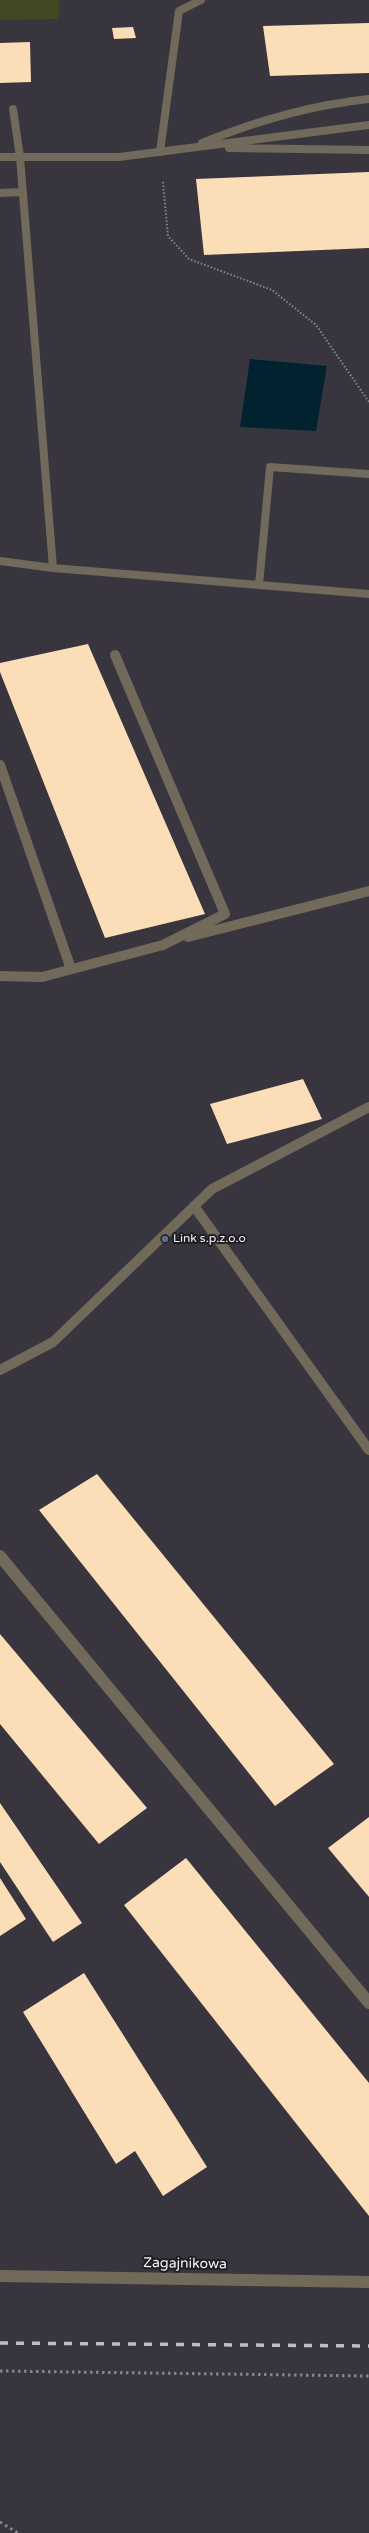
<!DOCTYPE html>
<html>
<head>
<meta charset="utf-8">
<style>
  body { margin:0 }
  canvas { display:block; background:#38353e }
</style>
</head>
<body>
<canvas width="369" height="2533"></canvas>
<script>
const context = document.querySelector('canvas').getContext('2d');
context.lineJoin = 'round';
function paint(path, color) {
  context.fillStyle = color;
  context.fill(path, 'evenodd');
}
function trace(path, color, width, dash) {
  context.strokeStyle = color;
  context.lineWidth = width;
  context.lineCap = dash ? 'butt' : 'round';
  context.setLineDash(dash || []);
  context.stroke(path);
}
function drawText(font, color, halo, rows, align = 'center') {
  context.font = font + ' "Varela Round",sans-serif';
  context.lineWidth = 4;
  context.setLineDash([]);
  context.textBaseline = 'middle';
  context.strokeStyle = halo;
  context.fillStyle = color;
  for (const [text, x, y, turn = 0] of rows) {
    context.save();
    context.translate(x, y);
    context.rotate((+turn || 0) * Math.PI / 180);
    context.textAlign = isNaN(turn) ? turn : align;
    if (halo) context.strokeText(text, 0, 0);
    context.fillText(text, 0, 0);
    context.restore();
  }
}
const green = new Path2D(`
  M0 0H59V19L0 20Z`);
const water = new Path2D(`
  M250 359 327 366 316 431 240 427Z`);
const building = new Path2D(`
  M369 23V73L270 76 263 26Z
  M133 27 136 38 114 39 112 28Z
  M30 42 31 82 0 83V43Z
  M369 172V248L204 255 196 179Z
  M88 644 205 914 105 938 0 672V663Z
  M303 1079 322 1119 227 1144 210 1104Z
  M97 1474 334 1764 275 1806 39 1510Z
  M0 1634 147 1808 99 1844 0 1724Z
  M0 1803 82 1923 53 1942 0 1862Z
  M369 1817V1897L328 1848Z
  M186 1858 369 2083V2216L124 1905Z
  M0 1878 26 1919 0 1936Z
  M84 1973 207 2167 163 2196 135 2151 116 2164 23 2012Z`);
const pathFar1 = new Path2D(`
  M163 182 168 236 189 259 272 290 316 325 369 402`);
const path = new Path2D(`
  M0 2371 369 2376
  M0 2522 18 2533`);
const laneFar2 = new Path2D(`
  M13 109 20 157 53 568
  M202 143C256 121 311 105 369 99
  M229 148 369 150
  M160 152 179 11 201 0
  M0 157H119L369 125
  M0 193 23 192
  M0 561 53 568 369 594
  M259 585 270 467 369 474`);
const laneFar1 = new Path2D(`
  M0 765 71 969
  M188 937 369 891
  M0 976 42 977 163 945 225 914 115 655
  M194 1206 369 1450
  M0 1370 53 1342 212 1189 369 1107`);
const lane = new Path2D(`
  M0 1556 369 2003`);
const street = new Path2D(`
  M0 2276 369 2282`);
const rail = new Path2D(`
  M0 2343 369 2346`);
const markers = [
  [165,1239,4,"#5c6f8a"]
];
const poiNames = [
  ["Link s.p.z.o.o",173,1239]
];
const nearStreetnames = [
  ["Zagajnikowa",185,2264,1]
];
paint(green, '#434823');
paint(water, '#00232f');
paint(building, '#fbddb7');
trace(pathFar1, '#87858c', 2, [1.5, 2]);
trace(path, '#87858c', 3, [2.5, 3.5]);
trace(laneFar2, '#716959', 8);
trace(laneFar1, '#716959', 10);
trace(lane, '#716959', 12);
trace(street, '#716959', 12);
trace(rail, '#c0bec5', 3.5, [8, 8]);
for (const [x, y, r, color] of markers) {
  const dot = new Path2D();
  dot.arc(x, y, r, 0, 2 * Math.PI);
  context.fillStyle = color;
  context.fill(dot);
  trace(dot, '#1f1d21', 1.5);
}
drawText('12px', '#f3f1f7', '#1f1d21', poiNames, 'left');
drawText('14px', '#f3f1f7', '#1f1d21', nearStreetnames);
</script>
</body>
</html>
